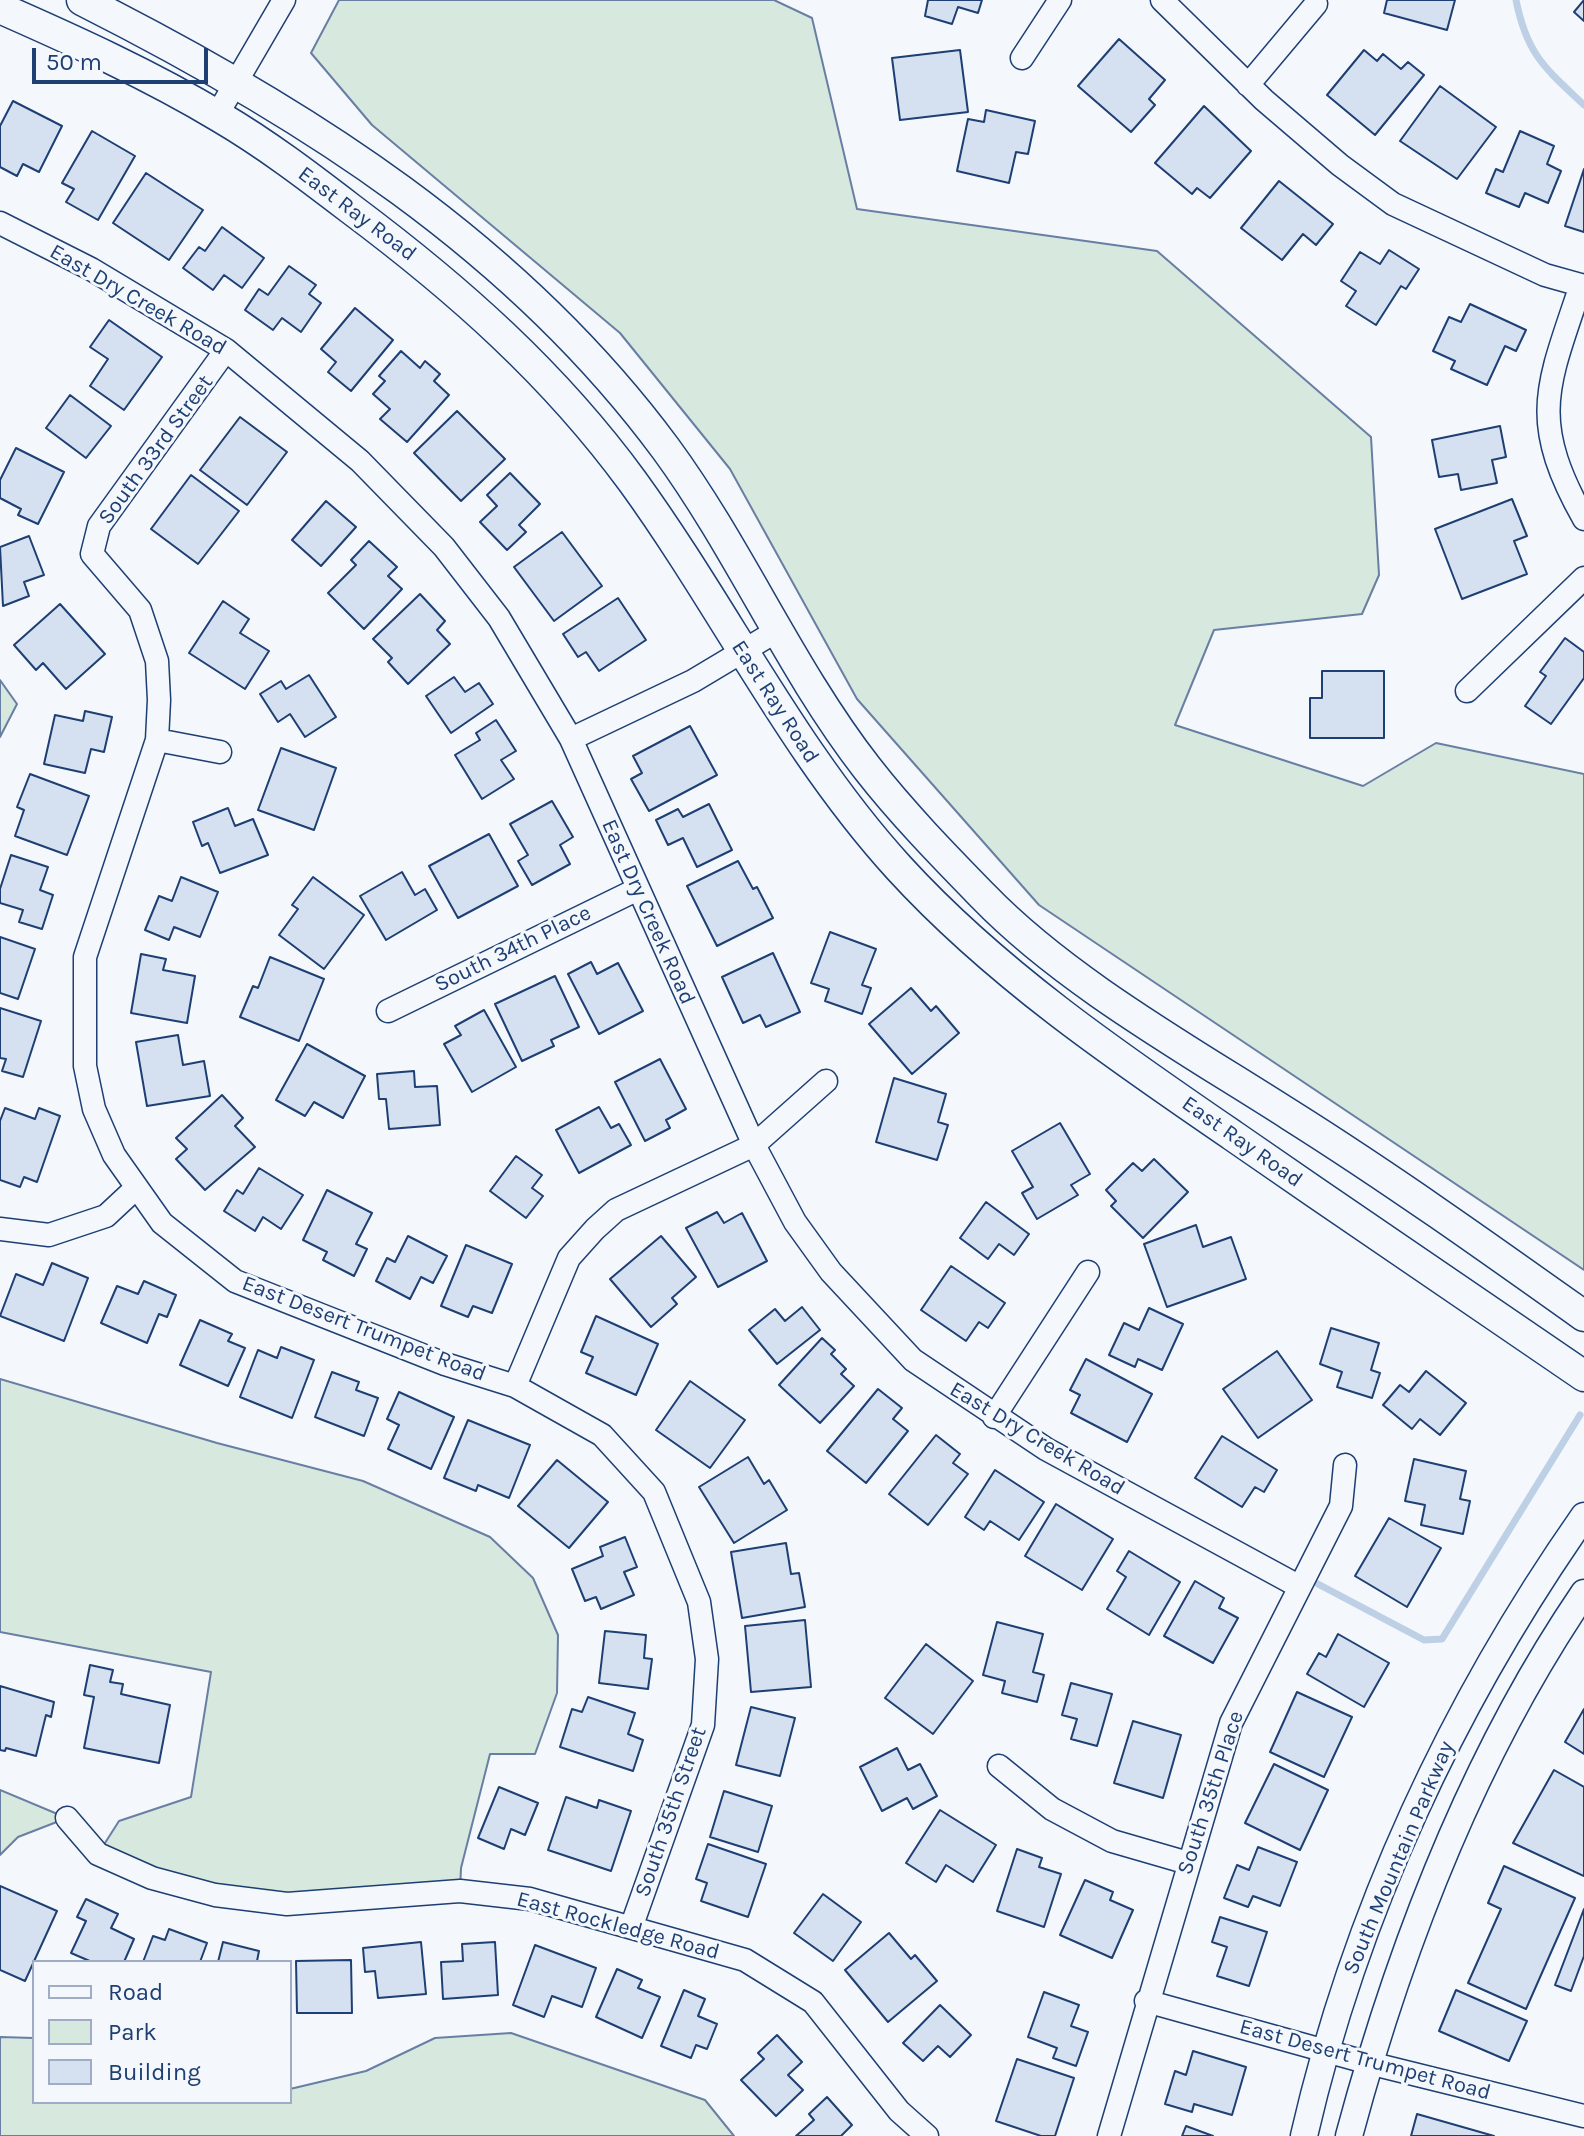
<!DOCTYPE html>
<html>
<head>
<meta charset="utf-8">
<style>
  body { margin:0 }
  #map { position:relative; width:1584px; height:2136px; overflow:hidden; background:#f4f7fb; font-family:Karla,sans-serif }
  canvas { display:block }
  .legend { position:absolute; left:32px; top:1960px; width:260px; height:144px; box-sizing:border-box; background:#f4f7fb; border:2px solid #9eadc5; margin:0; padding:10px 14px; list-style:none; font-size:24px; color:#1d3f73 }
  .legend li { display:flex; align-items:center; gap:16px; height:40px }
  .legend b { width:40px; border:2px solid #9eadc5 }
  .scale { position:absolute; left:32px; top:48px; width:176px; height:36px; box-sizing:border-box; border:4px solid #1d3f73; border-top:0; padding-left:10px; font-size:24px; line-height:28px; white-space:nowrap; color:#1d3f73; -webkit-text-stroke:6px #f4f7fb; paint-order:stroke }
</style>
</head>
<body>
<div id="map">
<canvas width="1584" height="2136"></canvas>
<ul class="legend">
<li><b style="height:10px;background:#f4f7fb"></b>Road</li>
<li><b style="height:22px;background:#d7e8df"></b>Park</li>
<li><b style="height:22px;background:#d5e0f0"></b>Building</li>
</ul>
<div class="scale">50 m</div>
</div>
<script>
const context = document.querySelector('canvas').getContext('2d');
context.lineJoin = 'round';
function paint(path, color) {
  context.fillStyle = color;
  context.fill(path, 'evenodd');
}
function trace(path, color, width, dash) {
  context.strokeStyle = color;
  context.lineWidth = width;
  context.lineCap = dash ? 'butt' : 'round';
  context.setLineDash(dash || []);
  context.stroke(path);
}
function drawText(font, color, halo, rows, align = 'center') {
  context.font = font + ' Karla,sans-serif';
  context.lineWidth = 6;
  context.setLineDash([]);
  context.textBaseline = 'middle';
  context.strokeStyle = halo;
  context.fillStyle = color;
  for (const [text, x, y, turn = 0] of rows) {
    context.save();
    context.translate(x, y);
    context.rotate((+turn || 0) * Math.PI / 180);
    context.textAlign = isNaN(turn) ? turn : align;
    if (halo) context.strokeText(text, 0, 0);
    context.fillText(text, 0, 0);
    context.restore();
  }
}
const green = new Path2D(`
  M339 0H774L812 18 857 209 1157 251 1371 437 1379 575 1362 614 1214 630 1175 725 1363 786 1436 743 1584 774V1270L1039 905 857 699 730 469 620 333 372 125 311 53Z
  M0 680 17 704 0 737Z
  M0 1379 217 1443 363 1481 490 1537 533 1578 558 1635 557 1693 535 1754H490L461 1868 460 1891 287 1904 98 1854 119 1821 191 1797 211 1672 0 1632Z
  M0 1790 67 1818 18 1837 0 1855Z
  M511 2033 705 2100 734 2136H0V2037L34 2038V2102H290V2089L366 2071 435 2038Z`);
const stream = new Path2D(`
  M1516 0C1527 55 1545 68 1584 105
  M1318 1584 1424 1640 1442 1639 1580 1415`);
const building = new Path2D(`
  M928 0H982L978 13 958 7 952 24 925 16Z
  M1387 0H1455L1447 30 1384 13Z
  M1584 0V21L1574 12Z
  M1119 39 1165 80 1149 99 1155 105 1131 132 1078 86Z
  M960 50 968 112 900 120 892 58Z
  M1364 50 1377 61 1383 54 1401 69 1408 62 1424 75 1375 135 1327 95Z
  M1440 86 1496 127 1457 179 1400 141Z
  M13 101 62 126 39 172 23 164 17 176 0 167V126Z
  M1204 106 1251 151 1210 198 1197 188 1192 194 1155 163Z
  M986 110 1035 121 1028 154 1016 152 1009 183 957 171 968 119 984 122Z
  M92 131 135 156 98 220 66 202 74 189 62 183Z
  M1520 131 1554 146 1547 164 1561 171 1548 203 1525 193 1519 207 1486 193 1496 169 1503 172Z
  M1584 169V232L1565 226Z
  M146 173 203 210 169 260 113 223Z
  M1279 181 1333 224 1316 245 1303 234 1282 260 1241 228Z
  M222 227 264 258 242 288 224 275 213 290 183 268 199 247 205 251Z
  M1389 250 1419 269 1406 289 1401 286 1376 325 1346 306 1356 291 1341 281 1360 252 1380 264Z
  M289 266 316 285 309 294 321 303 301 332 282 318 273 330 245 310 259 289 268 295Z
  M1470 304 1526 330 1516 351 1505 346 1487 385 1451 369 1455 361 1433 351 1449 317 1461 322Z
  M355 308 393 340 351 391 328 372 336 362 321 349Z
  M109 320 162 357 124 410 90 386 108 359 90 347Z
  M401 351 420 368 425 361 440 374 434 381 449 395 407 442 380 419 390 409 373 394 385 381 379 376Z
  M70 395 111 426 86 458 46 428Z
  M457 411 505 459 461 501 414 453Z
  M240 417 287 452 247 505 200 470Z
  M1500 426 1506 457 1492 460 1497 483 1461 490 1458 474 1439 477 1432 440Z
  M16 448 64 472 38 524 18 515 21 509 0 498V480Z
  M510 473 540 504 519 525 526 532 507 550 480 522 497 506 487 495Z
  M191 475 239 511 198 564 151 529Z
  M1512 499 1527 536 1514 541 1527 574 1462 599 1435 529Z
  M326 501 356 527 321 566 292 540Z
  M562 532 602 586 554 621 514 567Z
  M29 536 44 575 24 582 29 596 3 606 0 547Z
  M369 541 397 567 388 576 402 589 364 629 328 593 356 565 351 560Z
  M420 594 445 621 437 630 450 644 408 684 388 662 392 658 373 639Z
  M618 598 646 640 599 671 586 652 578 657 563 634Z
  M223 601 249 619 240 633 269 651 245 689 189 653Z
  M60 604 105 654 66 689 43 663 36 670 14 645Z
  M1565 638 1584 652V678L1551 724 1525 706 1546 676 1540 672Z
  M1322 671H1384V738H1310V698H1322Z
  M309 675 336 717 305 737 290 714 278 722 260 694 281 681 286 689Z
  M454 677 465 692 479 683 493 704 451 733 426 696Z
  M85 711 112 717 104 752 91 749 85 773 44 764 55 715 83 721Z
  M496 720 516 751 501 760 514 779 482 799 455 755 480 740 476 733Z
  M690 726 717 775 649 811 631 779 642 773 633 756Z
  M281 748 336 768 314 830 258 810Z
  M30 774 89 796 67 855 15 836 24 810 17 807Z
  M552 801 573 837 560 845 570 864 532 885 518 861 528 855 510 824Z
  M709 804 732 850 697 867 683 838 668 845 656 820 678 809 683 817Z
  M228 808 235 826 253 819 268 855 220 873 208 843 202 846 193 822Z
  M489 834 518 886 458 918 429 866Z
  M11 855 48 867 40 890 53 895 42 929 19 922 23 910 0 903V889Z
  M738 861 753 889 757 887 773 918 717 946 687 886Z
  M402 872 415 895 425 889 437 910 386 940 360 896Z
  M181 877 218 892 200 937 174 927 169 940 145 930 159 896 172 901Z
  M313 877 364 915 324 969 279 935 298 909 292 905Z
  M830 932 876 949 862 985 871 988 862 1014 825 1001 829 989 811 983Z
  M0 937 35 949 18 999 0 993Z
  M773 953 800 1012 766 1027 760 1015 743 1023 722 977Z
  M141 954 166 959 163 970 195 976 187 1023 131 1013Z
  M270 957 324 979 299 1041 240 1017 253 986 258 988Z
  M591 962 597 974 618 963 643 1011 599 1034 568 974Z
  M555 976 579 1027 551 1040 554 1046 522 1061 495 1004Z
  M911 988 931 1011 936 1006 959 1033 912 1074 869 1024Z
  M0 1008 41 1021 23 1077 2 1071 6 1059 0 1058Z
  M484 1010 516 1067 472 1092 444 1044 461 1035 455 1026Z
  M178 1035 183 1065 204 1061 210 1096 147 1106 136 1042Z
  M307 1044 365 1076 343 1118 314 1102 305 1116 276 1100Z
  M660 1059 686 1109 666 1120 670 1128 645 1141 615 1082Z
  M414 1071 415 1087 437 1086 440 1125 389 1129 386 1099H379L377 1074Z
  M894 1078 946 1094 938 1122 948 1125 937 1160 876 1142Z
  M222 1095 243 1118 235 1126 255 1147 205 1190 176 1159 187 1149 176 1138Z
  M599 1107 611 1128 619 1124 631 1145 579 1173 556 1130Z
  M5 1108 35 1119 39 1108 60 1116 37 1182 24 1177 20 1187 0 1180V1121Z
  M1060 1123 1090 1174 1071 1185 1078 1195 1037 1219 1022 1193 1033 1187 1012 1151Z
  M516 1156 542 1175 532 1188 543 1196 526 1218 490 1191Z
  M1154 1159 1188 1192 1143 1238 1111 1206 1116 1201 1106 1190 1133 1163 1142 1171Z
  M259 1168 303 1195 281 1229 263 1217 255 1231 224 1211 237 1190 243 1194Z
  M327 1190 372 1213 356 1244 367 1249 354 1276 323 1260 327 1252 303 1240Z
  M986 1202 1029 1234 1014 1255 999 1244 988 1259 960 1238Z
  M717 1212 724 1223 742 1213 767 1261 718 1287 686 1228Z
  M1196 1225 1203 1247 1231 1237 1246 1279 1167 1307 1144 1244Z
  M408 1236 447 1256 433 1283 421 1277 410 1299 376 1281 387 1258 395 1262Z
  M661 1236 696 1277 672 1298 677 1304 651 1327 610 1279Z
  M466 1245 512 1264 492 1313 473 1306 468 1317 441 1306Z
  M52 1263 88 1278 64 1341 0 1316 16 1274 43 1285Z
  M951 1266 1005 1303 988 1328 979 1322 966 1341 921 1310Z
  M144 1281 176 1295 167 1317 159 1314 147 1343 101 1323 117 1286 138 1294Z
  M802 1307 820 1330 777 1364 749 1330 775 1309 785 1321Z
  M1149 1308 1183 1324 1162 1370 1138 1359 1135 1367 1109 1355 1124 1323 1139 1330Z
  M596 1316 658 1344 636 1395 586 1373 593 1357 581 1352Z
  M200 1320 232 1334 228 1341 245 1348 228 1386 180 1365Z
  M1331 1328 1379 1343 1371 1370 1380 1373 1372 1398 1337 1387 1342 1372 1320 1364Z
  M822 1338 835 1350 831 1354 846 1369 841 1374 854 1386 820 1423 779 1385Z
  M281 1347 314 1360 292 1418 240 1397 258 1350 277 1358Z
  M1277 1351 1312 1400 1258 1438 1223 1389Z
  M1086 1359 1152 1394 1127 1442 1071 1413 1080 1395 1070 1390Z
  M1426 1371 1466 1403 1440 1435 1420 1419 1412 1429 1383 1405 1400 1385 1409 1392Z
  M332 1372 359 1382 356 1390 378 1398 364 1436 315 1417Z
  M690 1381 745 1420 710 1468 656 1430Z
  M878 1389 902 1408 893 1419 908 1431 866 1483 827 1451Z
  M399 1392 454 1417 431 1469 388 1449 399 1425 387 1419Z
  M468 1420 530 1445 509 1498 478 1485 476 1491 444 1478Z
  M936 1435 960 1454 953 1463 968 1474 928 1525 889 1494Z
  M1222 1436 1277 1470 1264 1492 1255 1487 1242 1507 1195 1478Z
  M748 1457 764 1484 769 1480 787 1510 734 1543 699 1487Z
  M1414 1459 1466 1471 1460 1499 1470 1501 1463 1534 1421 1525 1425 1505 1405 1501Z
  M557 1460 608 1502 569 1548 518 1506Z
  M995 1470 1044 1502 1019 1540 990 1521 984 1530 965 1517Z
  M1056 1504 1113 1539 1082 1590 1025 1556Z
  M1389 1518 1441 1548 1407 1607 1355 1576Z
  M625 1537 637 1567 624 1572 634 1595 601 1609 596 1597 585 1601 572 1569 603 1556 600 1547Z
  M786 1543 791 1574 799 1573 805 1607 742 1618 731 1552Z
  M1129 1551 1180 1582 1149 1635 1107 1609 1126 1577 1117 1571Z
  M1195 1581 1224 1598 1219 1608 1238 1618 1213 1663 1164 1636Z
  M805 1620 811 1687 751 1692 745 1626Z
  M997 1622 1043 1634 1033 1672 1044 1675 1037 1702 1002 1693 1005 1681 983 1675Z
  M605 1631 646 1635 644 1658 652 1659 648 1689 599 1683Z
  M1338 1634 1389 1663 1364 1707 1307 1674 1319 1653 1326 1657Z
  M926 1644 973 1681 933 1734 885 1698Z
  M90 1665 113 1670 110 1682 123 1684 121 1694 170 1705 159 1763 84 1748 94 1697 84 1695Z
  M1071 1683 1112 1694 1097 1746 1071 1739 1077 1719 1062 1715Z
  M0 1686 54 1702 51 1717 46 1715 36 1756 6 1748 5 1751 0 1750Z
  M1297 1692 1352 1717 1324 1777 1270 1752Z
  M588 1697 635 1713 628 1734 643 1740 633 1771 560 1747 572 1709 582 1712Z
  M751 1707 795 1718 780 1776 736 1765Z
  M1584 1709V1754L1565 1742Z
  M1133 1721 1181 1735 1163 1798 1114 1783Z
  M897 1748 908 1770 920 1764 937 1796 913 1809 907 1798 882 1811 860 1767Z
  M1274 1764 1328 1790 1300 1850 1245 1823Z
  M1554 1770 1584 1787V1876L1513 1843Z
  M499 1787 538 1803 525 1835 511 1829 504 1849 478 1838Z
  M724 1791 772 1806 758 1852 710 1837Z
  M566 1797 597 1808 599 1800 631 1811 611 1871 548 1850Z
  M940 1810 996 1845 973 1882 946 1865 936 1882 906 1863Z
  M708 1844 766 1864 748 1917 701 1901 707 1883 696 1879Z
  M1258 1847 1297 1862 1280 1906 1253 1896 1248 1907 1224 1898 1237 1865 1249 1870Z
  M1017 1849 1042 1858 1039 1867 1061 1874 1044 1927 997 1911Z
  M1504 1866 1575 1898 1526 2009 1468 1983 1501 1909 1488 1903Z
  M1085 1880 1113 1892 1110 1900 1133 1910 1112 1958 1060 1935Z
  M0 1886 57 1911 25 1981 0 1970Z
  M823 1894 861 1922 833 1961 794 1933Z
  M86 1899 118 1914 111 1928 134 1939 124 1962H92L71 1953 86 1921 77 1917Z
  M1584 1909V1956L1571 1991 1555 1985Z
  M1220 1917 1267 1932 1249 1986 1217 1976 1227 1947 1212 1942Z
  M169 1929 207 1943 200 1962H143L153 1936 165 1940Z
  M889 1933 911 1959 915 1955 937 1981 888 2022 845 1970Z
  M223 1942 259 1951 257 1961 262 1962H218Z
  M421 1942 426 1994 378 1998 375 1971 365 1972 363 1948Z
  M495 1942 498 1995 443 1999 441 1962 463 1961 462 1944Z
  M535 1945 596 1968 582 2007 552 1996 544 2017 513 2005Z
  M351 1960 352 2013H297L296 1961Z
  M617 1969 642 1980 638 1988 660 1997 642 2038 596 2017Z
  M684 1990 705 1999 698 2016 717 2024 707 2049 696 2045 691 2058 661 2046Z
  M1456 1990 1527 2021 1509 2061 1439 2031Z
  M1044 1992 1079 2005 1071 2026 1088 2032 1076 2066 1053 2058 1057 2048 1028 2037Z
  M940 2005 971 2035 950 2057 938 2046 923 2061 903 2043Z
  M777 2035 802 2062 788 2075 803 2090 776 2116 741 2080 764 2059 758 2053Z
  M1193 2051 1246 2067 1232 2115 1194 2104 1192 2112 1165 2104 1175 2071 1186 2075Z
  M1017 2059 1074 2078 1055 2136H1041L996 2121Z
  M827 2097 852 2125 841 2136H796L814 2120 809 2114Z
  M1417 2114 1494 2136H1411Z
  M1186 2126 1213 2136H1182Z`);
const minor = new Path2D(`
  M1162 0 1264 100 1340 165 1393 204 1545 275 1584 286
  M1022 58 1060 0
  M1248 85 1316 4
  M217 115 284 0
  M0 223 91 269 226 350 360 461 444 547 499 618 571 739 754 1145 795 1222 831 1272 913 1360 1046 1449 1300 1587
  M1581 285C1547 387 1528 419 1584 519
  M226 350 99 526 92 554 140 610 157 661 159 700 157 740 85 957V1066L94 1109 114 1155 162 1223 235 1281 445 1364 515 1386 602 1435 654 1492 699 1602 707 1659 703 1725 632 1925
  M1467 691 1584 578
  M571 739 693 681 780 629
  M157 740 220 752
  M388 1011 638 889
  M0 1229 49 1235 106 1216 135 1189
  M515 1386 569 1258 595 1229 616 1210 754 1145 826 1081
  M994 1417 1088 1272
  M999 1766 1052 1809 1112 1841 1188 1863
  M67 1818 98 1854 152 1878 215 1895 287 1904 460 1891 530 1899 745 1960 813 2002 899 2111 927 2136
  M1146 2001 1369 2063 1584 2116
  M1109 2136 1231 1723 1341 1506 1345 1465`);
const tertiary = new Path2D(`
  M1304 2136C1355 1913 1453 1703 1584 1516
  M1349 2136C1400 1946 1473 1756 1584 1593`);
const secondary = new Path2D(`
  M82 0C304 112 516 246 666 449 740 550 790 669 867 768 902 813 943 855 983 896 1065 981 1190 1051 1290 1115 1390 1178 1487 1247 1584 1316
  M0 8C75 41 150 75 220 117 266 144 308 176 351 209 458 289 554 374 633 482 725 609 793 752 899 868 995 973 1115 1055 1232 1135 1349 1216 1467 1296 1584 1376`);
const streetNames = [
  ["East Ray Road",357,214,37],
  ["East Dry Creek Road",138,300,30],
  ["South 33rd Street",156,450,-54],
  ["East Ray Road",775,702,57],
  ["East Dry Creek Road",648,912,66],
  ["South 34th Place",513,949,-26],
  ["East Ray Road",1242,1142,35],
  ["East Desert Trumpet Road",364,1329,21],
  ["East Dry Creek Road",1037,1439,31],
  ["South 35th Place",1211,1793,-72],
  ["South 35th Street",671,1812,-71],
  ["South Mountain Parkway",1399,1858,-67],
  ["East Rockledge Road",618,1926,15],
  ["East Desert Trumpet Road",1365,2060,15]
];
paint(green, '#d7e8df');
trace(green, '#687fa3', 2);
trace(stream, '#bed0e5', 7);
paint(building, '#d5e0f0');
trace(building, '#1d3f73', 2);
trace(minor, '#1d3f73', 25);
trace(tertiary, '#1d3f73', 29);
trace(secondary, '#1d3f73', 33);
trace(minor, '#f4f7fb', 22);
trace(tertiary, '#f4f7fb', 26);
trace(secondary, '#f4f7fb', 30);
drawText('22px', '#1d3f73', '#f4f7fb', streetNames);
</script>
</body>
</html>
